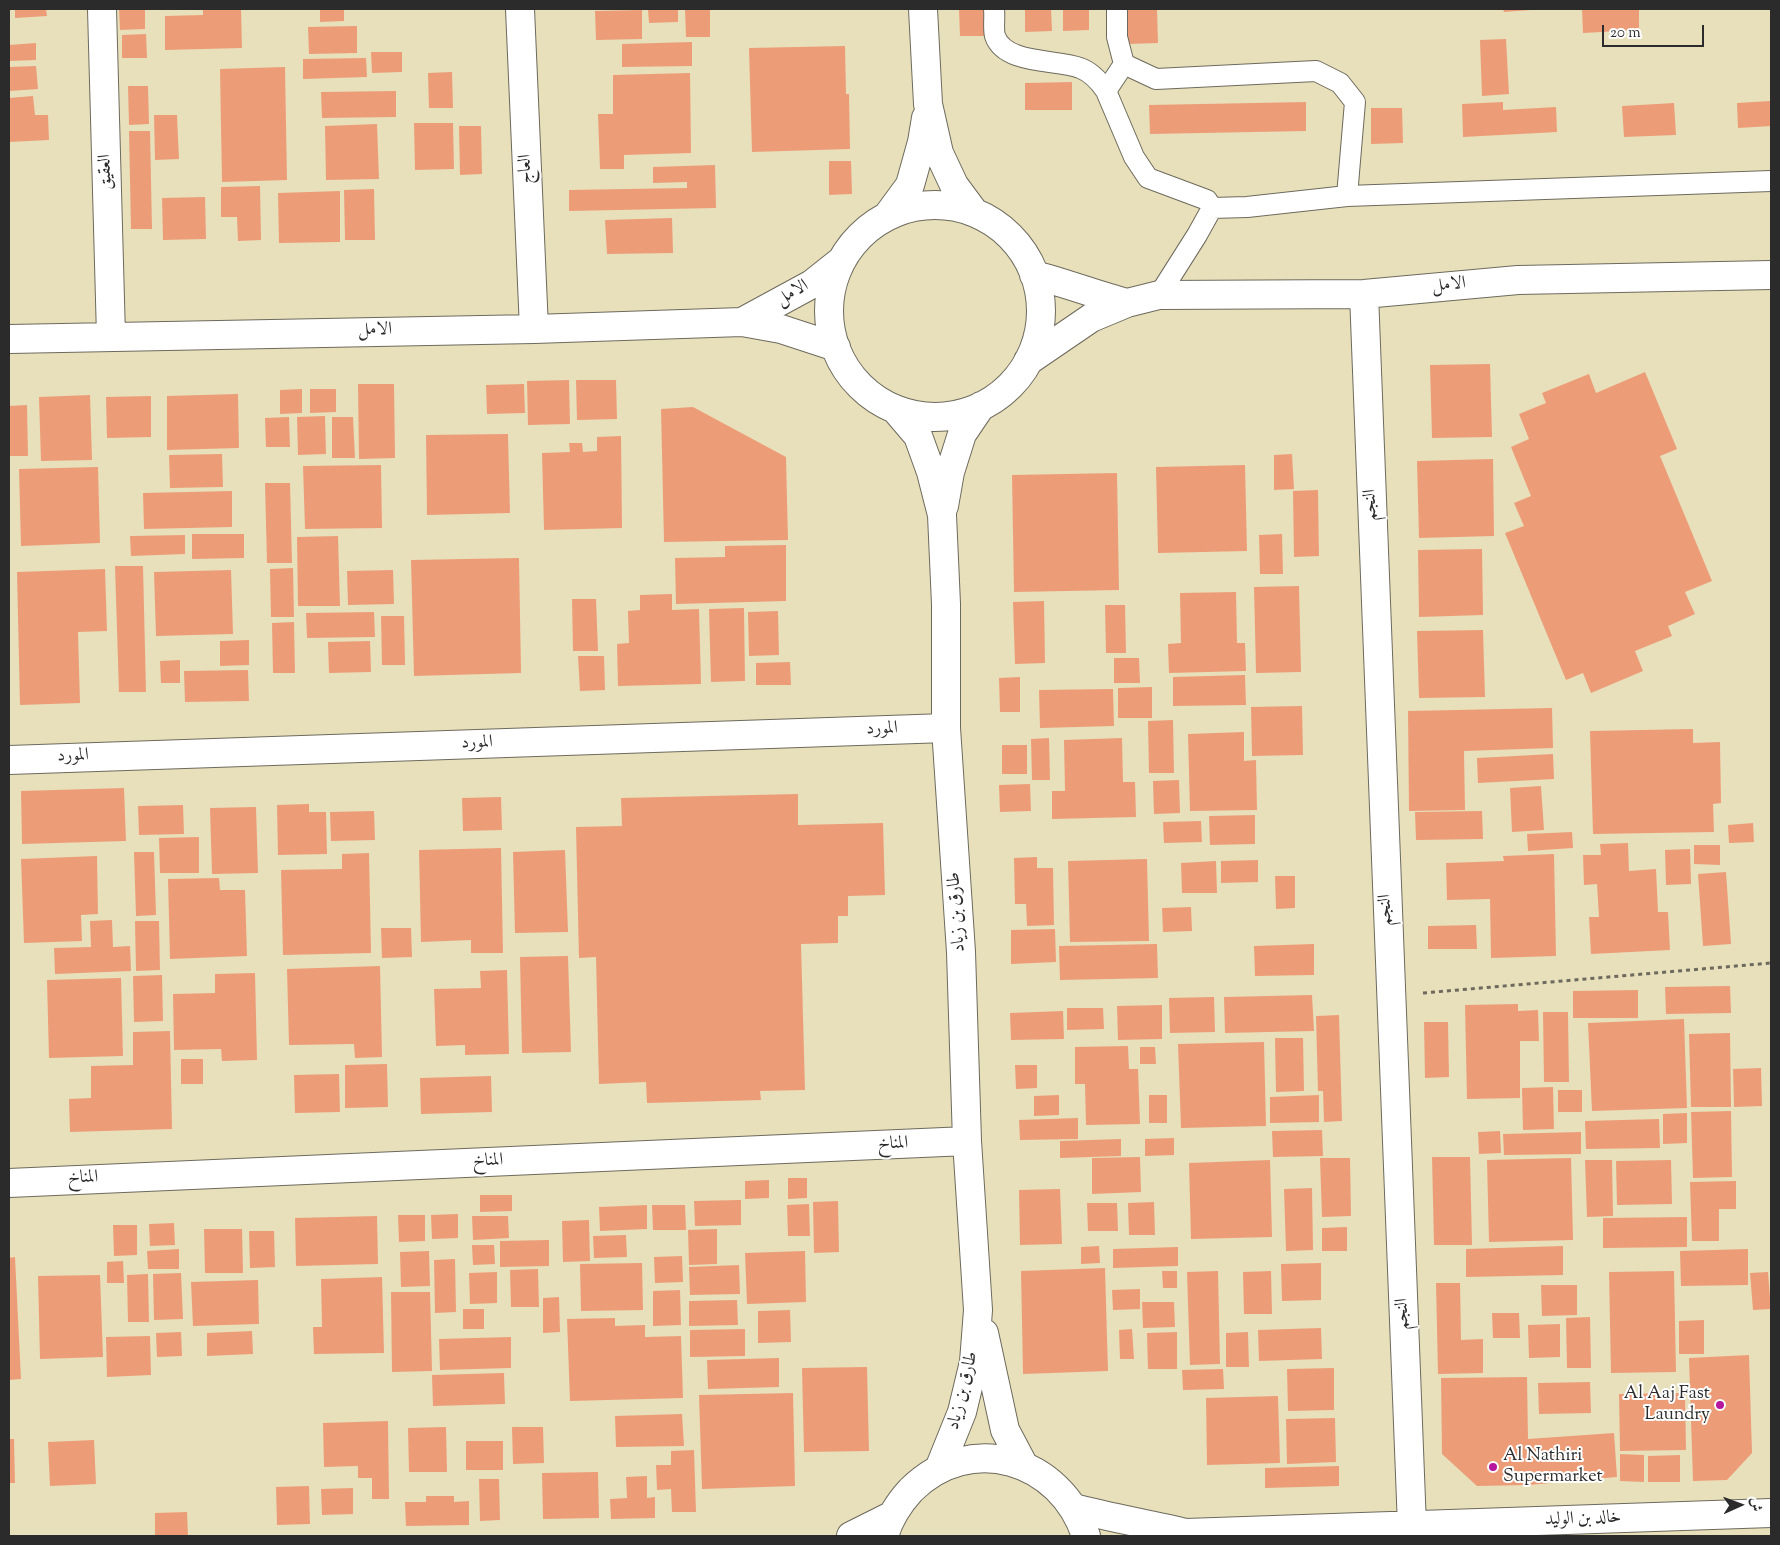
<!DOCTYPE html>
<html>
<head>
<meta charset="utf-8">
<style>
  body { margin:0 }
  #map { position:relative; width:1780px; height:1545px; overflow:hidden; background:#e8e0bb; font-family:"Sorts Mill Goudy",Amiri,serif }
  canvas { display:block }
  .frame { position:absolute; inset:0; border:10px solid #2b2b2b; pointer-events:none }
  .north { position:absolute; left:1715px; top:1480px; width:50px; height:50px; -webkit-text-stroke:4px #fff; paint-order:stroke; rotate:88deg; font-size:14px; font-weight:700; line-height:20px; text-align:center; color:#2b2b2b }
  .north::after { content:''; display:block; margin:auto; width:18px; height:22px; background:#2b2b2b; clip-path:polygon(50% 0,100% 100%,50% 72%,0 100%) }
  .scale { position:absolute; left:1602px; top:25px; width:102px; height:22px; box-sizing:border-box; border:2px solid #2b2b2b; border-top:0; padding-left:6px; font-size:15px; line-height:18px; white-space:nowrap; color:#2b2b2b; -webkit-text-stroke:4px #fff; paint-order:stroke }
</style>
</head>
<body>
<div id="map">
<canvas width="1780" height="1545"></canvas>
<div class="frame"></div>
<div class="north">ش</div>
<div class="scale">20 m</div>
</div>
<script>
const context = document.querySelector('canvas').getContext('2d');
context.lineJoin = 'round';
function paint(path, color) {
  context.fillStyle = color;
  context.fill(path, 'evenodd');
}
function trace(path, color, width, dash) {
  context.strokeStyle = color;
  context.lineWidth = width;
  context.lineCap = dash ? 'butt' : 'round';
  context.setLineDash(dash || []);
  context.stroke(path);
}
function drawText(font, color, halo, rows, align = 'center') {
  context.font = font + ' "Sorts Mill Goudy",Amiri,serif';
  context.lineWidth = 4;
  context.setLineDash([]);
  context.textBaseline = 'middle';
  context.strokeStyle = halo;
  context.fillStyle = color;
  for (const [text, x, y, turn = 0] of rows) {
    context.save();
    context.translate(x, y);
    context.rotate((+turn || 0) * Math.PI / 180);
    context.textAlign = isNaN(turn) ? turn : align;
    if (halo) context.strokeText(text, 0, 0);
    context.fillText(text, 0, 0);
    context.restore();
  }
}
const building = new Path2D(`
  M15 9H46L47 16 15 18Z
  M119 9H145V29L120 30Z
  M203 9H241L242 48 165 50V16L203 15Z
  M320 9H344V21L320 22Z
  M648 9H678V22L649 23Z
  M685 9H710V37H686Z
  M959 9H984V36H960Z
  M1025 9H1051L1052 31 1025 32Z
  M1063 9H1089V30L1063 31Z
  M1127 9H1157L1158 43 1128 44Z
  M1503 9H1531V10L1504 12Z
  M1582 9H1639V30L1583 33Z
  M642 10V39L596 40 595 11Z
  M357 26V53L309 54 308 27Z
  M146 34 147 58H122V35Z
  M1506 39 1509 94 1482 96 1480 40Z
  M692 42V66L622 67V44Z
  M36 43V60L9 61V45Z
  M845 46 846 94H849L850 149 752 152 749 48Z
  M371 52H402V72L372 73Z
  M366 58 367 77 303 79V59Z
  M36 66 38 89 9 91V67Z
  M285 67 287 180 222 182 220 69Z
  M452 72 453 108H429L428 73Z
  M690 73 691 153 624 155V169H600L598 114H613V75Z
  M1072 82V110H1025V83Z
  M128 86H148L149 124 129 125Z
  M396 91V117L322 118 321 92Z
  M33 96 35 115H48L49 140 9 142V98Z
  M1770 101 1771 126 1738 128 1737 103Z
  M1306 102V131L1150 134 1149 105Z
  M1503 102V110L1556 107 1557 132 1463 137 1462 104Z
  M1674 103 1676 135 1624 137 1622 106Z
  M1371 108H1402L1403 143 1371 144Z
  M154 115H177L179 159 155 160Z
  M414 123H453L454 169 415 170Z
  M377 124 379 179 326 180 325 126Z
  M459 126H481L482 174 460 175Z
  M129 131H150L152 229H131Z
  M829 161H851L852 194 829 195Z
  M715 165 716 208 569 211V190L687 188V182L653 183V167Z
  M260 186 261 240 238 241 237 217H221V187Z
  M374 189 375 240H345L344 190Z
  M340 191V242L279 243 278 193Z
  M205 197 206 239 163 240 162 198Z
  M672 218 673 253 607 254 605 220Z
  M1490 364 1492 437 1432 438 1430 365Z
  M1645 372 1677 449 1660 456 1712 581 1685 592 1695 614 1668 626 1672 636 1635 651 1643 671 1591 693 1583 673 1566 680 1505 533 1524 526 1514 503 1531 496 1511 447 1529 439 1519 414 1546 403 1542 393 1589 374 1596 393Z
  M569 380 570 424 528 425 527 381Z
  M576 380H616L617 419 577 420Z
  M358 384H394L395 458 359 459Z
  M524 384 525 413 487 414 486 385Z
  M302 389V413L280 414V390Z
  M310 389H336V412L310 413Z
  M238 394 239 448 167 450V396Z
  M90 395 92 460 41 461 39 397Z
  M151 396V437L107 438 106 397Z
  M27 405 28 456H9V406Z
  M693 407 786 457 788 540 664 542 661 409Z
  M325 416 326 454 298 455 297 417Z
  M289 417 290 447H266L265 418Z
  M332 417H353L355 458H332Z
  M508 434 510 513 427 515 426 435Z
  M621 436 622 528 544 530 542 453 570 452 569 443H582L583 452 597 451V437Z
  M222 454 223 487 170 488 169 455Z
  M1292 454 1294 489 1274 490V455Z
  M1493 459 1494 536 1419 538 1417 461Z
  M381 465 382 528 305 529 303 466Z
  M1245 465 1247 551 1158 553 1156 467Z
  M98 467 100 543 21 546 19 469Z
  M1117 473 1119 590 1014 592 1012 475Z
  M265 483H290L292 563H267Z
  M1318 490 1319 556 1294 557 1293 491Z
  M232 491V527L144 529 143 493Z
  M192 534H244V558L192 559Z
  M1282 534 1283 574H1260L1259 535Z
  M185 535V554L131 556 130 536Z
  M338 536 340 606H298L297 537Z
  M786 545V601L676 604 675 558 725 557V546Z
  M1482 549 1483 615 1419 617 1418 550Z
  M519 558 521 673 414 676 411 560Z
  M115 566H143L146 692H119Z
  M293 568 294 617H271L270 569Z
  M105 569 107 631 78 632 80 703 20 705 17 572Z
  M231 570 233 634 156 636 154 572Z
  M393 570 394 604 348 605 347 571Z
  M1299 586 1301 672 1256 673 1254 587Z
  M1236 592 1237 643H1245L1246 671 1169 673 1168 644 1181 643 1180 593Z
  M672 594V610L699 609 701 684 618 686 617 644 629 643 628 611 640 610V595Z
  M572 599H596L598 651H573Z
  M1044 601 1045 663 1015 664 1013 602Z
  M1105 605H1125L1126 653H1106Z
  M744 608 745 681 711 682 709 609Z
  M778 611 779 655 749 656 748 612Z
  M374 612 375 637 307 638 306 613Z
  M381 616H404L405 665H382Z
  M294 622 295 673H273L272 623Z
  M1483 630 1485 697 1419 698 1417 631Z
  M249 640V665L220 666V641Z
  M370 641 371 672 329 673 328 642Z
  M578 656H604L605 690 580 691Z
  M1114 658H1139L1140 683H1114Z
  M180 660V683H161L160 661Z
  M790 662 791 685H756V663Z
  M248 670 249 701 185 702 184 671Z
  M1245 675 1246 705 1173 706V677Z
  M1020 677V712H1000L999 678Z
  M1152 687V718H1118V688Z
  M1113 689 1114 726 1040 728 1039 690Z
  M1302 706 1303 755 1252 756 1251 707Z
  M1552 708 1553 748 1464 751 1465 810 1409 811 1408 711Z
  M1173 720 1174 773H1149L1148 721Z
  M1693 729V743L1720 742 1721 803 1713 804 1714 832 1593 834 1590 731Z
  M1244 732V761L1256 760 1257 810 1190 811 1188 734Z
  M1049 738 1050 780H1032L1031 739Z
  M1122 738 1123 782H1135L1136 817 1052 819V791H1065L1064 740Z
  M1002 745H1027V774H1002Z
  M1553 754 1554 779 1478 783 1477 758Z
  M1179 780 1180 813 1154 814 1153 781Z
  M1030 784 1031 811 1000 812 999 785Z
  M1541 786 1544 830 1512 832 1510 788Z
  M124 788 126 841 22 844 21 791Z
  M798 794V825L883 823 885 895 848 896V916H838V943L801 944 805 1090 760 1091 761 1100 647 1103 646 1082 599 1084 596 957 579 958 576 827 622 826 621 798Z
  M501 797 502 830 463 831 462 798Z
  M309 804V812H326L327 854 278 855 277 805Z
  M183 805 184 834 139 835 138 806Z
  M256 807 258 873 212 874 210 808Z
  M374 811 375 840 331 841 330 812Z
  M1482 811 1483 839 1416 840 1415 812Z
  M1255 815V844L1210 845 1209 816Z
  M1201 821 1202 842 1164 843 1163 822Z
  M1753 823 1754 842 1729 843 1728 825Z
  M1572 832 1573 848 1528 851 1527 834Z
  M199 837V873H160L159 838Z
  M1628 843 1629 871 1656 869 1658 912H1668L1670 950 1591 954 1589 917H1599L1597 884 1584 885 1583 855H1601L1600 844Z
  M1694 845H1720V865L1694 864Z
  M501 848 503 953H471V940L421 942 419 850Z
  M1690 849 1691 884 1666 885 1665 850Z
  M565 850 568 932 515 933 513 852Z
  M134 852H154L156 915 136 916Z
  M369 853 371 953 283 955 281 870 342 869V854Z
  M1554 854 1556 956 1491 958 1490 899 1447 900 1446 863 1504 861 1503 856Z
  M97 856 98 914 81 915 82 941 24 943 21 859Z
  M1037 857V868H1053L1054 925 1027 926 1026 904H1015L1014 858Z
  M1147 859 1149 941 1070 942 1068 861Z
  M1258 860V882L1221 883V861Z
  M1216 861 1217 893H1182L1181 863Z
  M1726 872 1731 944 1703 946 1698 874Z
  M1275 876H1295V908L1276 909Z
  M219 878 220 890H245L247 956 170 959 168 879Z
  M1191 907 1192 931 1163 932 1162 908Z
  M112 920 113 947 130 946 131 971 55 974 54 948 91 947 90 921Z
  M135 921H159L160 970 136 971Z
  M1476 925 1477 949H1428V926Z
  M381 928H411L412 957 382 958Z
  M1055 929 1056 962 1011 964V930Z
  M1157 944 1158 978 1060 980 1059 946Z
  M1314 944V975L1255 976 1254 946Z
  M568 956 571 1052 522 1053 520 957Z
  M380 966 382 1057 355 1058 354 1044 289 1045 287 969Z
  M507 970 509 1054 465 1055V1045L436 1046 434 989 481 988 480 971Z
  M255 973 257 1060 222 1061 221 1049 174 1050 173 994 215 993V974Z
  M162 975 163 1021 134 1022 133 976Z
  M121 978 123 1056 49 1058 47 980Z
  M1730 986 1731 1013 1666 1014 1665 987Z
  M1638 990V1018H1573V991Z
  M1312 995 1314 1031 1225 1033 1224 997Z
  M1214 997 1215 1032 1170 1033 1169 998Z
  M1518 1004V1011L1538 1010 1539 1041H1520V1098L1467 1099 1465 1005Z
  M1162 1005V1039L1118 1040 1117 1006Z
  M1067 1008H1103L1104 1029 1067 1030Z
  M1063 1011 1064 1039 1011 1040 1010 1013Z
  M1543 1012H1568L1569 1082H1544Z
  M1339 1015 1342 1121 1324 1122 1323 1091H1318L1316 1016Z
  M1684 1019 1687 1108 1592 1111 1588 1023Z
  M1424 1022H1448L1449 1077 1425 1078Z
  M170 1031 172 1129 70 1132 69 1099 91 1098V1066L133 1065V1032Z
  M1730 1033 1731 1107H1691L1689 1034Z
  M1275 1038H1303L1304 1091 1276 1092Z
  M1264 1042 1266 1126 1181 1128 1178 1044Z
  M1128 1046 1129 1069H1138L1140 1124 1086 1125 1085 1084H1075V1047Z
  M1140 1047H1155L1156 1064H1140Z
  M181 1059H203V1084H181Z
  M387 1064 388 1107 345 1108V1065Z
  M1015 1065H1037V1088L1016 1089Z
  M1761 1068 1762 1106 1734 1107 1733 1069Z
  M339 1074 340 1112 295 1113 294 1075Z
  M491 1076 492 1112 421 1114 420 1078Z
  M1553 1087 1554 1129 1523 1130 1522 1088Z
  M1558 1090H1582V1112H1558Z
  M1059 1095V1115L1034 1116V1096Z
  M1149 1095H1167V1123H1149Z
  M1319 1095V1122L1270 1123V1097Z
  M1731 1111 1732 1177 1693 1178 1691 1112Z
  M1687 1113V1143L1663 1144V1114Z
  M1078 1118V1139L1020 1140 1019 1120Z
  M1659 1119 1660 1148 1586 1149 1585 1121Z
  M1322 1130 1323 1156 1273 1157 1272 1131Z
  M1500 1131 1501 1153 1479 1154 1478 1132Z
  M1581 1132V1154L1504 1155 1503 1134Z
  M1174 1138V1155L1145 1156V1139Z
  M1121 1139V1156L1060 1158V1141Z
  M1140 1157 1141 1192 1092 1194V1158Z
  M1432 1157H1470L1472 1245H1434Z
  M1320 1158H1350L1351 1216 1322 1217Z
  M1571 1158 1573 1240 1489 1242 1487 1160Z
  M1270 1160 1272 1237 1191 1239 1189 1163Z
  M1585 1160H1612L1613 1216 1587 1217Z
  M1671 1160 1672 1204 1617 1205 1616 1161Z
  M788 1178H807V1198L788 1199Z
  M769 1180V1198L745 1199V1181Z
  M1736 1181V1209H1719V1241H1692L1690 1182Z
  M1312 1188 1313 1250 1286 1251 1284 1189Z
  M1060 1189 1062 1244 1020 1245 1019 1190Z
  M480 1195H512V1211L480 1212Z
  M741 1200V1225L695 1226 694 1201Z
  M838 1201 839 1252 814 1253 813 1202Z
  M1154 1202 1155 1235H1129L1128 1203Z
  M1087 1203H1117L1118 1231H1088Z
  M809 1204 810 1236H788L787 1205Z
  M647 1205V1229L600 1231 599 1207Z
  M652 1205H685L686 1230H653Z
  M458 1214V1238L432 1239 431 1215Z
  M398 1215H425V1241L399 1242Z
  M377 1216 378 1264 296 1266 295 1218Z
  M472 1216H508L509 1238 473 1240Z
  M1687 1217V1247L1603 1248V1218Z
  M589 1220 590 1261 563 1262 562 1221Z
  M174 1223 175 1245 150 1246 149 1224Z
  M113 1225H137V1255L114 1256Z
  M1347 1227V1251H1322V1228Z
  M204 1229H242L243 1273H205Z
  M717 1229V1264L689 1265 688 1230Z
  M249 1231H274L275 1267 250 1268Z
  M626 1235 627 1257 594 1258 593 1236Z
  M549 1240V1266L500 1267V1241Z
  M472 1245H494L495 1264 473 1265Z
  M1099 1246 1100 1263 1081 1264V1247Z
  M1563 1246V1275L1466 1277V1249Z
  M1178 1247V1266L1113 1268V1249Z
  M179 1249V1269H148L147 1251Z
  M1748 1249V1285L1681 1286 1680 1251Z
  M429 1251 430 1286 401 1287 400 1252Z
  M805 1251 806 1302 747 1304 745 1253Z
  M682 1256 683 1282 655 1283 654 1257Z
  M15 1257 21 1379 9 1380V1258Z
  M455 1259 456 1312 435 1313 434 1260Z
  M123 1261 124 1283H107V1262Z
  M642 1263 643 1310 581 1311 580 1264Z
  M1321 1263V1300L1282 1301 1281 1264Z
  M739 1265 740 1294 690 1295 689 1267Z
  M1105 1268 1108 1371 1023 1374 1021 1271Z
  M538 1269 539 1307H511L510 1270Z
  M1162 1271H1177V1288H1163Z
  M1218 1271 1220 1364 1190 1365 1187 1272Z
  M1271 1271 1272 1314H1244L1243 1272Z
  M1674 1271 1676 1372 1611 1373 1609 1272Z
  M497 1272V1303L470 1304 469 1273Z
  M1768 1272 1771 1309 1753 1310 1750 1273Z
  M181 1273 183 1319 154 1320 153 1274Z
  M148 1274 149 1322H128L127 1275Z
  M100 1275 103 1357 40 1359 38 1276Z
  M382 1277 384 1353 314 1354 313 1327H322L321 1279Z
  M258 1280 259 1324 193 1326 191 1282Z
  M1436 1283H1460L1461 1340 1483 1339V1373L1438 1374Z
  M1541 1285H1577V1315L1542 1316Z
  M1140 1289V1309L1113 1310 1112 1290Z
  M680 1290 681 1325 653 1326V1291Z
  M391 1292H430L432 1371 392 1372Z
  M559 1297 560 1332 543 1333V1298Z
  M737 1300 738 1325 689 1326V1301Z
  M1142 1302H1174L1175 1327 1143 1328Z
  M463 1309H484V1329H463Z
  M790 1310 791 1342 758 1343V1311Z
  M1492 1313H1519L1520 1338H1493Z
  M1590 1317 1591 1368H1567L1566 1318Z
  M615 1318V1326L645 1325V1337L681 1336 683 1398 570 1401 567 1319Z
  M1704 1320V1354H1679V1321Z
  M1560 1324V1357L1529 1358 1528 1325Z
  M1321 1328 1322 1359 1259 1361 1258 1330Z
  M745 1329V1356L690 1357V1330Z
  M1132 1329 1134 1359H1120L1119 1330Z
  M252 1331 253 1354 207 1356V1333Z
  M181 1332 182 1356 157 1357 156 1333Z
  M1177 1332V1369H1148L1147 1333Z
  M1248 1332 1249 1367H1226V1333Z
  M150 1336 151 1375 107 1377 106 1337Z
  M511 1337V1368L440 1370 439 1339Z
  M1749 1355 1752 1453 1727 1480 1693 1481 1689 1358Z
  M779 1358V1387L708 1389 707 1360Z
  M867 1367 869 1451 804 1452 802 1368Z
  M1334 1368V1410L1288 1411 1287 1369Z
  M1223 1369 1224 1389 1183 1390 1182 1370Z
  M504 1373 505 1404 433 1406 432 1375Z
  M1527 1377 1528 1439 1614 1433 1617 1477 1529 1485 1477 1486 1442 1454 1441 1378Z
  M1590 1382 1591 1413 1539 1414 1538 1383Z
  M793 1393 795 1486 702 1489 699 1395Z
  M1685 1393 1686 1450 1620 1451 1619 1394Z
  M1278 1396 1280 1463 1207 1465 1206 1398Z
  M682 1414 684 1446 616 1447 615 1416Z
  M1335 1418 1336 1462 1287 1464 1286 1419Z
  M388 1421 389 1499H372V1478H358V1466L324 1467 323 1423Z
  M446 1427 447 1472H409L408 1428Z
  M512 1427H543L544 1463 513 1464Z
  M9 1439H14L15 1483H9Z
  M94 1440 96 1484 50 1486 48 1442Z
  M466 1441H503V1470H466Z
  M694 1450 696 1512H672L671 1489 657 1490 656 1465H671V1451Z
  M1620 1454 1644 1455V1482L1620 1481Z
  M1680 1455V1482H1648V1456Z
  M1339 1466V1486L1265 1488V1468Z
  M598 1472 599 1518 543 1519 542 1473Z
  M647 1476V1498L655 1497V1518L611 1519 610 1499 627 1498 626 1477Z
  M479 1479H499L500 1520 480 1521Z
  M309 1486 310 1524 277 1525 276 1487Z
  M353 1488V1514L322 1515 321 1489Z
  M426 1496H454V1502L469 1501V1525L406 1526 405 1502H426Z
  M187 1512 188 1536H155V1513Z`);
const path = new Path2D(`
  M1423 993 1771 963`);
const service = new Path2D(`
  M994 9C995 17 993 29 995 36 1005 65 1057 59 1080 68 1091 72 1100 82 1106 91
  M1117 9V37L1124 64
  M1212 208 1207 200 1148 178 1134 157 1106 91 1124 64 1156 79 1316 71 1340 83 1355 102 1347 196
  M1159 295 1197 235 1212 208 1247 207 1347 196 1771 181`);
const minor = new Path2D(`
  M102 9 111 336
  M520 9 534 329
  M923 9 928 104 939 153 954 185 974 212
  M829 311a106 106 0 1 1 212 0a106 106 0 1 1-212 0Z
  M888 215 910 185 922 142 926 118
  M1034 275C1066 283 1096 295 1127 303
  M1364 294 1412 1526
  M742 322 812 284 841 261
  M9 339 534 329 742 322 781 329 836 347
  M1028 361 1091 318 1127 303 1159 295 1364 294 1518 280 1771 275
  M895 409 918 436 931 472 942 515 946 604V728L961 952 967 1141 978 1310 974 1362 962 1412 939 1469
  M944 506 950 472 962 434 981 406
  M9 760 946 728
  M9 1183 967 1141
  M984 1333 1005 1430 1024 1466
  M1074 1508C1111 1518 1149 1524 1186 1533L1771 1513
  M851 1536 893 1515
  M884 1536C889 1519 899 1503 911 1490 970 1431 1061 1459 1086 1536`);
const markers = [
  [1720,1405,5,"#b5179e"],
  [1493,1467,5,"#b5179e"]
];
const streetNames = [
  ["العاج",527,169,-92],
  ["العقيق",107,172,-92],
  ["الامل",1449,286,-5],
  ["الامل",793,294,-30],
  ["الامل",375,331,-1],
  ["النجم",1372,505,-92],
  ["المورد",882,730,-2],
  ["المورد",477,744,-2],
  ["المورد",73,757,-2],
  ["النجم",1387,910,-92],
  ["طارق بن زياد",958,912,-94],
  ["المناخ",893,1145,-2],
  ["المناخ",488,1162,-2],
  ["المناخ",83,1179,-2],
  ["النجم",1404,1314,-92],
  ["طارق بن زياد",964,1391,-76],
  ["خالد بن الوليد",1583,1520,-2]
];
const poiNames = [
  ["Al Aaj Fast",1710,1395],
  ["Laundry",1710,1416],
  ["Al Nathiri",1503,1457,"left"],
  ["Supermarket",1503,1478,"left"]
];
paint(building, '#ec9d78');
trace(service, '#6d6a5d', 22);
trace(minor, '#6d6a5d', 30);
trace(path, '#6d6a5d', 3, [4, 4]);
trace(service, '#fff', 20);
trace(minor, '#fff', 28);
for (const [x, y, r, color] of markers) {
  const dot = new Path2D();
  dot.arc(x, y, r, 0, 2 * Math.PI);
  context.fillStyle = color;
  context.fill(dot);
  trace(dot, '#fff', 2);
}
drawText('18px', '#2b2b2b', '#fff', streetNames);
drawText('18px', '#2b2b2b', '#fff', poiNames, 'right');
</script>
</body>
</html>
